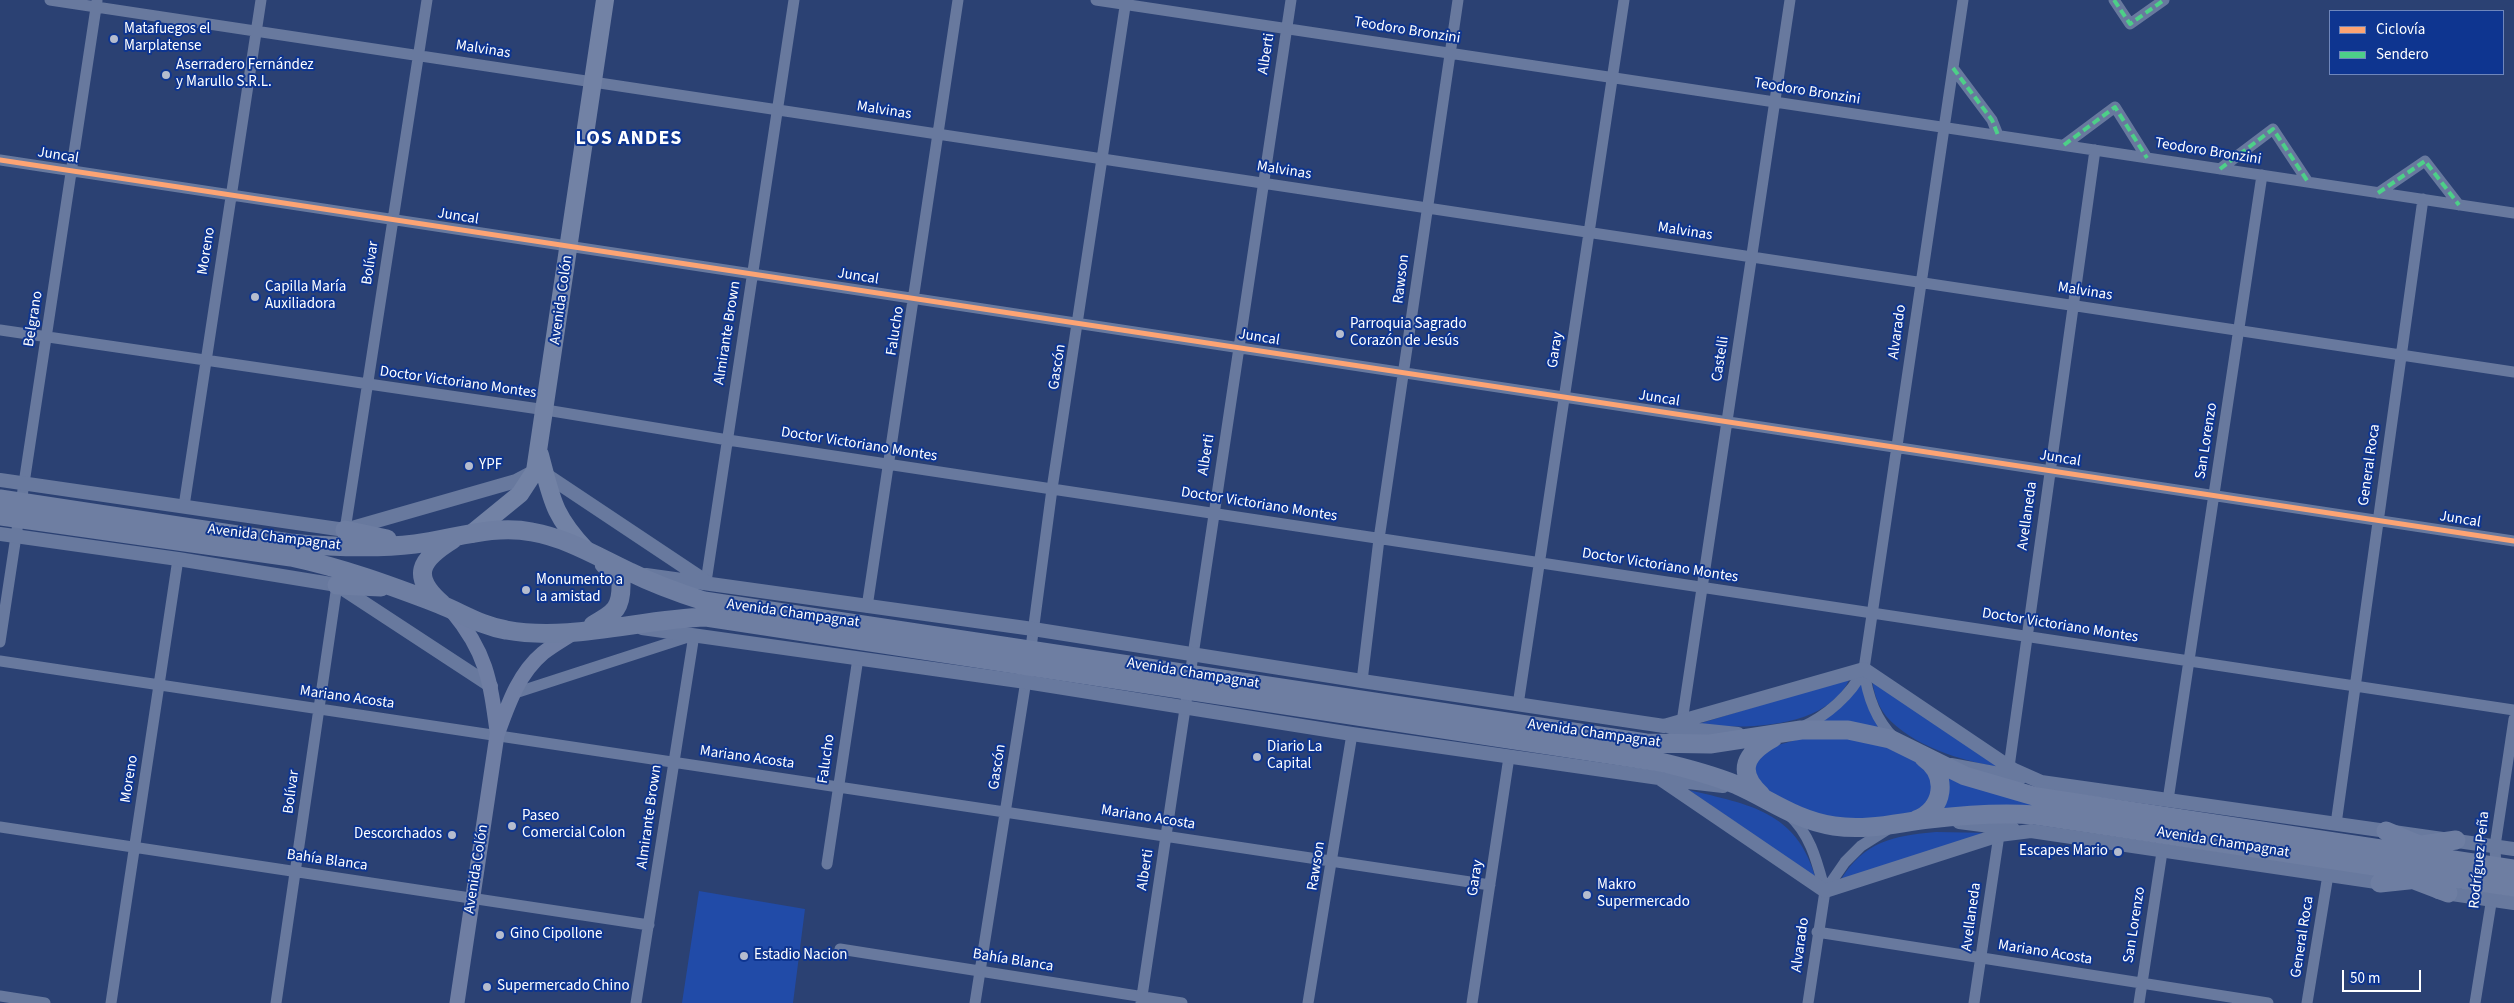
<!DOCTYPE html>
<html>
<head>
<meta charset="utf-8">
<style>
  body { margin:0 }
  #map { position:relative; width:2514px; height:1003px; overflow:hidden; background:#2b4173; font-family:"Source Sans 3",sans-serif }
  canvas { display:block }
  .legend { position:absolute; left:2329px; top:10px; width:175px; height:65px; box-sizing:border-box; background:#0e3590; border:1px solid #6e86bc; margin:0; padding:6px 9px; list-style:none; font-size:15px; color:#fff }
  .legend li { display:flex; align-items:center; gap:10px; height:25px }
  .legend b { width:25px; border:1px solid #6e86bc }
  .scale { position:absolute; left:2342px; top:970px; width:79px; height:22px; box-sizing:border-box; border:2px solid #fff; border-top:0; padding-left:6px; font-size:15px; line-height:18px; white-space:nowrap; color:#fff; -webkit-text-stroke:4px #0e3590; paint-order:stroke }
</style>
</head>
<body>
<div id="map">
<canvas width="2514" height="1003"></canvas>
<ul class="legend">
<li><b style="height:6px;background:#fda474"></b>Ciclovía</li>
<li><b style="height:6px;background:#4dcf88"></b>Sendero</li>
</ul>
<div class="scale">50 m</div>
</div>
<script>
const context = document.querySelector('canvas').getContext('2d');
context.lineJoin = 'round';
function paint(path, color) {
  context.fillStyle = color;
  context.fill(path, 'evenodd');
}
function trace(path, color, width, dash) {
  context.strokeStyle = color;
  context.lineWidth = width;
  context.lineCap = dash ? 'butt' : 'round';
  context.setLineDash(dash || []);
  context.stroke(path);
}
function drawText(font, color, halo, rows, align = 'center') {
  context.font = font + ' "Source Sans 3",sans-serif';
  context.lineWidth = 4;
  context.setLineDash([]);
  context.textBaseline = 'middle';
  context.strokeStyle = halo;
  context.fillStyle = color;
  for (const [text, x, y, turn = 0] of rows) {
    context.save();
    context.translate(x, y);
    context.rotate((+turn || 0) * Math.PI / 180);
    context.textAlign = isNaN(turn) ? turn : align;
    if (halo) context.strokeText(text, 0, 0);
    context.fillText(text, 0, 0);
    context.restore();
  }
}
const green = new Path2D(`
  M1850 678C1828 729 1745 730 1698 724Z
  M1862 678 1878 728 1818 723Z
  M1872 680 1999 767C1962 761 1912 746 1886 716 1878 706 1874 693 1872 680Z
  M1803 738H1861L1907 755 1925 769 1934 785 1930 800 1919 810 1907 815 1850 821 1799 809 1759 785 1754 768V763L1771 747Z
  M1947 775 2485 871 1942 812 1945 806Z
  M1689 790C1750 805 1797 811 1816 879Z
  M1936 832 1993 833 1840 881C1864 841 1893 836 1936 832Z
  M699 891 805 909 793 1003H682Z`);
const minor = new Path2D(`
  M50 0 2514 372
  M1096 0 2514 213
  M2114 0 2130 24 2164 0
  M1953 68 1992 120 1998 135
  M2064 145 2115 107 2147 158
  M0 160 2514 541
  M2220 169 2273 129 2308 182
  M2378 193 2425 161 2459 205
  M0 330 546 410 728 440 2514 710
  M184 506 261 0
  M345 530 427 0
  M706 582 794 0
  M867 607 958 0
  M0 642 97 1
  M1030 655 1052 489 1126 0
  M0 661 1490 885
  M1362 681 1379 539 1458 0
  M512 694 694 635 636 1003
  M1518 705 1624 0
  M1682 722 1790 0
  M1800 728C1827 716 1851 695 1864 669
  M1894 738C1875 719 1867 696 1864 669L1963 0
  M2009 767 2095 150
  M2168 800 2262 175
  M1789 815C1811 835 1817 862 1825 891
  M2336 824 2423 199
  M0 827 649 925
  M827 864 858 658
  M2496 870 2495 846 2514 719
  M1817 932 2268 1003
  M840 949 1182 1003
  M0 996 45 1003
  M111 1003 178 559
  M276 1003 337 585
  M975 1003 1027 674
  M1141 1003 1291 0
  M1308 1003 1352 734
  M1472 1003 1509 757
  M1808 1003 1825 891 1845 862 1861 846 1888 829
  M1974 1003 1999 835
  M2139 1003 2162 852
  M2307 1003 2328 875
  M2475 1003 2493 891`);
const tertiary = new Path2D(`
  M545 474 704 580
  M0 480 345 530 516 481 535 471
  M0 534 178 559 337 585 491 686
  M646 575 1033 629 1362 681 1664 726 1864 669 2014 770 2041 782 2514 849
  M642 628 1026 682 1352 734 1659 778 1825 891 1999 835 2031 831 2390 884
  M1670 727 1738 734
  M1951 765 2020 778
  M1662 779 1723 786
  M1959 822 2013 829
  M2438 892 2514 903`);
const secondary = new Path2D(`
  M452 611C486 652 490 679 497 731
  M457 1003 497 735C508 705 518 674 543 653 553 645 566 638 576 631`);
const primary = new Path2D(`
  M540 455C552 500 553 515 586 550
  M471 534 520 494 535 471 605 0`);
const trunk = new Path2D(`
  M0 499 290 543C332 547 374 549 415 544 454 539 493 524 532 532 567 538 598 557 630 572 654 584 679 593 704 601L1646 743 1710 744 1801 730H1848L1890 739 1965 776 2037 797 2514 869
  M0 516 291 557C343 568 389 585 439 604 462 613 481 626 506 630 570 642 641 619 706 617L1660 762C1686 768 1712 775 1737 785 1771 800 1795 820 1834 826 1867 831 1896 823 1929 819 1964 815 1999 812 2035 815L2514 887
  M345 530 387 539
  M337 585 381 587
  M442 604C410 576 420 560 452 540
  M593 625C615 613 622 608 621 581L604 564
  M1761 795C1735 771 1746 753 1773 738
  M1916 820C1944 810 1949 775 1924 758
  M2386 831 2424 847
  M2408 847 2456 840
  M2414 880 2448 893
  M2380 883 2418 879`);
const quiet = new Path2D(`
  M2114 0 2130 24 2164 0
  M1953 68 1992 120 1998 135
  M2064 145 2115 107 2147 158
  M2220 169 2273 129 2308 182
  M2378 193 2425 161 2459 205`);
const cycleway = new Path2D(`
  M0 160 2514 541`);
const markers = [
  [114,39,5,"#b5bcce"],
  [166,75,5,"#b5bcce"],
  [255,297,5,"#b5bcce"],
  [1340,334,5,"#b5bcce"],
  [469,466,5,"#b5bcce"],
  [526,590,5,"#b5bcce"],
  [1257,757,5,"#b5bcce"],
  [512,826,5,"#b5bcce"],
  [452,835,5,"#b5bcce"],
  [2118,852,5,"#b5bcce"],
  [1587,895,5,"#b5bcce"],
  [500,935,5,"#b5bcce"],
  [744,956,5,"#b5bcce"],
  [487,987,5,"#b5bcce"]
];
const poiNames = [
  ["Matafuegos el",124,30],
  ["Marplatense",124,47],
  ["Aserradero Fernández",176,66],
  ["y Marullo S.R.L.",176,83],
  ["Capilla María",265,288],
  ["Auxiliadora",265,305],
  ["Parroquia Sagrado",1350,325],
  ["Corazón de Jesús",1350,342],
  ["YPF",479,466],
  ["Monumento a",536,581],
  ["la amistad",536,598],
  ["Diario La",1267,748],
  ["Capital",1267,765],
  ["Paseo",522,817],
  ["Comercial Colon",522,834],
  ["Descorchados",442,835,"right"],
  ["Escapes Mario",2108,852,"right"],
  ["Makro",1597,886],
  ["Supermercado",1597,903],
  ["Gino Cipollone",510,935],
  ["Estadio Nacion",754,956],
  ["Supermercado Chino",497,987]
];
const streetNames = [
  ["Teodoro Bronzini",1407,31,9],
  ["Malvinas",483,50,9],
  ["Alberti",1267,54,-81],
  ["Teodoro Bronzini",1807,92,9],
  ["Malvinas",884,111,9],
  ["Teodoro Bronzini",2208,152,9],
  ["Juncal",58,156,9],
  ["Malvinas",1284,171,9],
  ["Juncal",458,217,9],
  ["Malvinas",1685,232,9],
  ["Moreno",207,251,-81],
  ["Bolívar",371,263,-81],
  ["Juncal",858,277,9],
  ["Rawson",1402,279,-83],
  ["Malvinas",2085,292,9],
  ["Avenida Colón",562,300,-82],
  ["Belgrano",34,319,-81],
  ["Falucho",896,331,-81],
  ["Alvarado",1898,332,-82],
  ["Almirante Brown",728,333,-81],
  ["Juncal",1259,338,9],
  ["Garay",1556,350,-81],
  ["Castelli",1721,359,-81],
  ["Gascón",1058,367,-81],
  ["Doctor Victoriano Montes",458,383,8],
  ["Juncal",1659,399,9],
  ["San Lorenzo",2207,441,-81],
  ["Doctor Victoriano Montes",859,445,9],
  ["Alberti",1207,455,-81],
  ["Juncal",2060,459,9],
  ["General Roca",2370,465,-82],
  ["Doctor Victoriano Montes",1259,505,9],
  ["Avellaneda",2028,516,-82],
  ["Juncal",2460,520,9],
  ["Avenida Champagnat",274,538,7],
  ["Doctor Victoriano Montes",1660,566,9],
  ["Avenida Champagnat",793,614,8],
  ["Doctor Victoriano Montes",2060,626,9],
  ["Avenida Champagnat",1193,674,9],
  ["Mariano Acosta",347,698,8],
  ["Avenida Champagnat",1594,734,8],
  ["Mariano Acosta",747,758,8],
  ["Falucho",827,759,-82],
  ["Gascón",998,767,-81],
  ["Moreno",130,779,-81],
  ["Bolívar",292,792,-82],
  ["Almirante Brown",650,817,-82],
  ["Mariano Acosta",1148,818,9],
  ["Avenida Champagnat",2223,843,9],
  ["Rodríguez Peña",2480,860,-84],
  ["Bahía Blanca",327,861,8],
  ["Rawson",1317,866,-81],
  ["Avenida Colón",477,869,-81],
  ["Alberti",1146,870,-81],
  ["Garay",1476,878,-81],
  ["Avellaneda",1972,917,-82],
  ["San Lorenzo",2135,925,-81],
  ["General Roca",2303,937,-81],
  ["Alvarado",1801,945,-82],
  ["Mariano Acosta",2045,953,9],
  ["Bahía Blanca",1013,961,9]
];
const districtNames = [
  ["LOS ANDES",629,140]
];
paint(green, '#214ba8');
trace(minor, '#68799e', 11);
trace(tertiary, '#68799e', 14);
trace(secondary, '#6f7ea3', 15);
trace(primary, '#7282a5', 18);
trace(trunk, '#6e7ea2', 19);
trace(quiet, '#4dcf88', 4, [8, 4]);
trace(cycleway, '#fda474', 5);
for (const [x, y, r, color] of markers) {
  const dot = new Path2D();
  dot.arc(x, y, r, 0, 2 * Math.PI);
  context.fillStyle = color;
  context.fill(dot);
  trace(dot, '#0e3590', 2);
}
drawText('15px', '#fff', '#0e3590', poiNames, 'left');
drawText('15px', '#fff', '#0e3590', streetNames);
context.letterSpacing = '1px';
drawText('bold 20px', '#fff', '#0e3590', districtNames);
context.letterSpacing = '0px';
</script>
</body>
</html>
